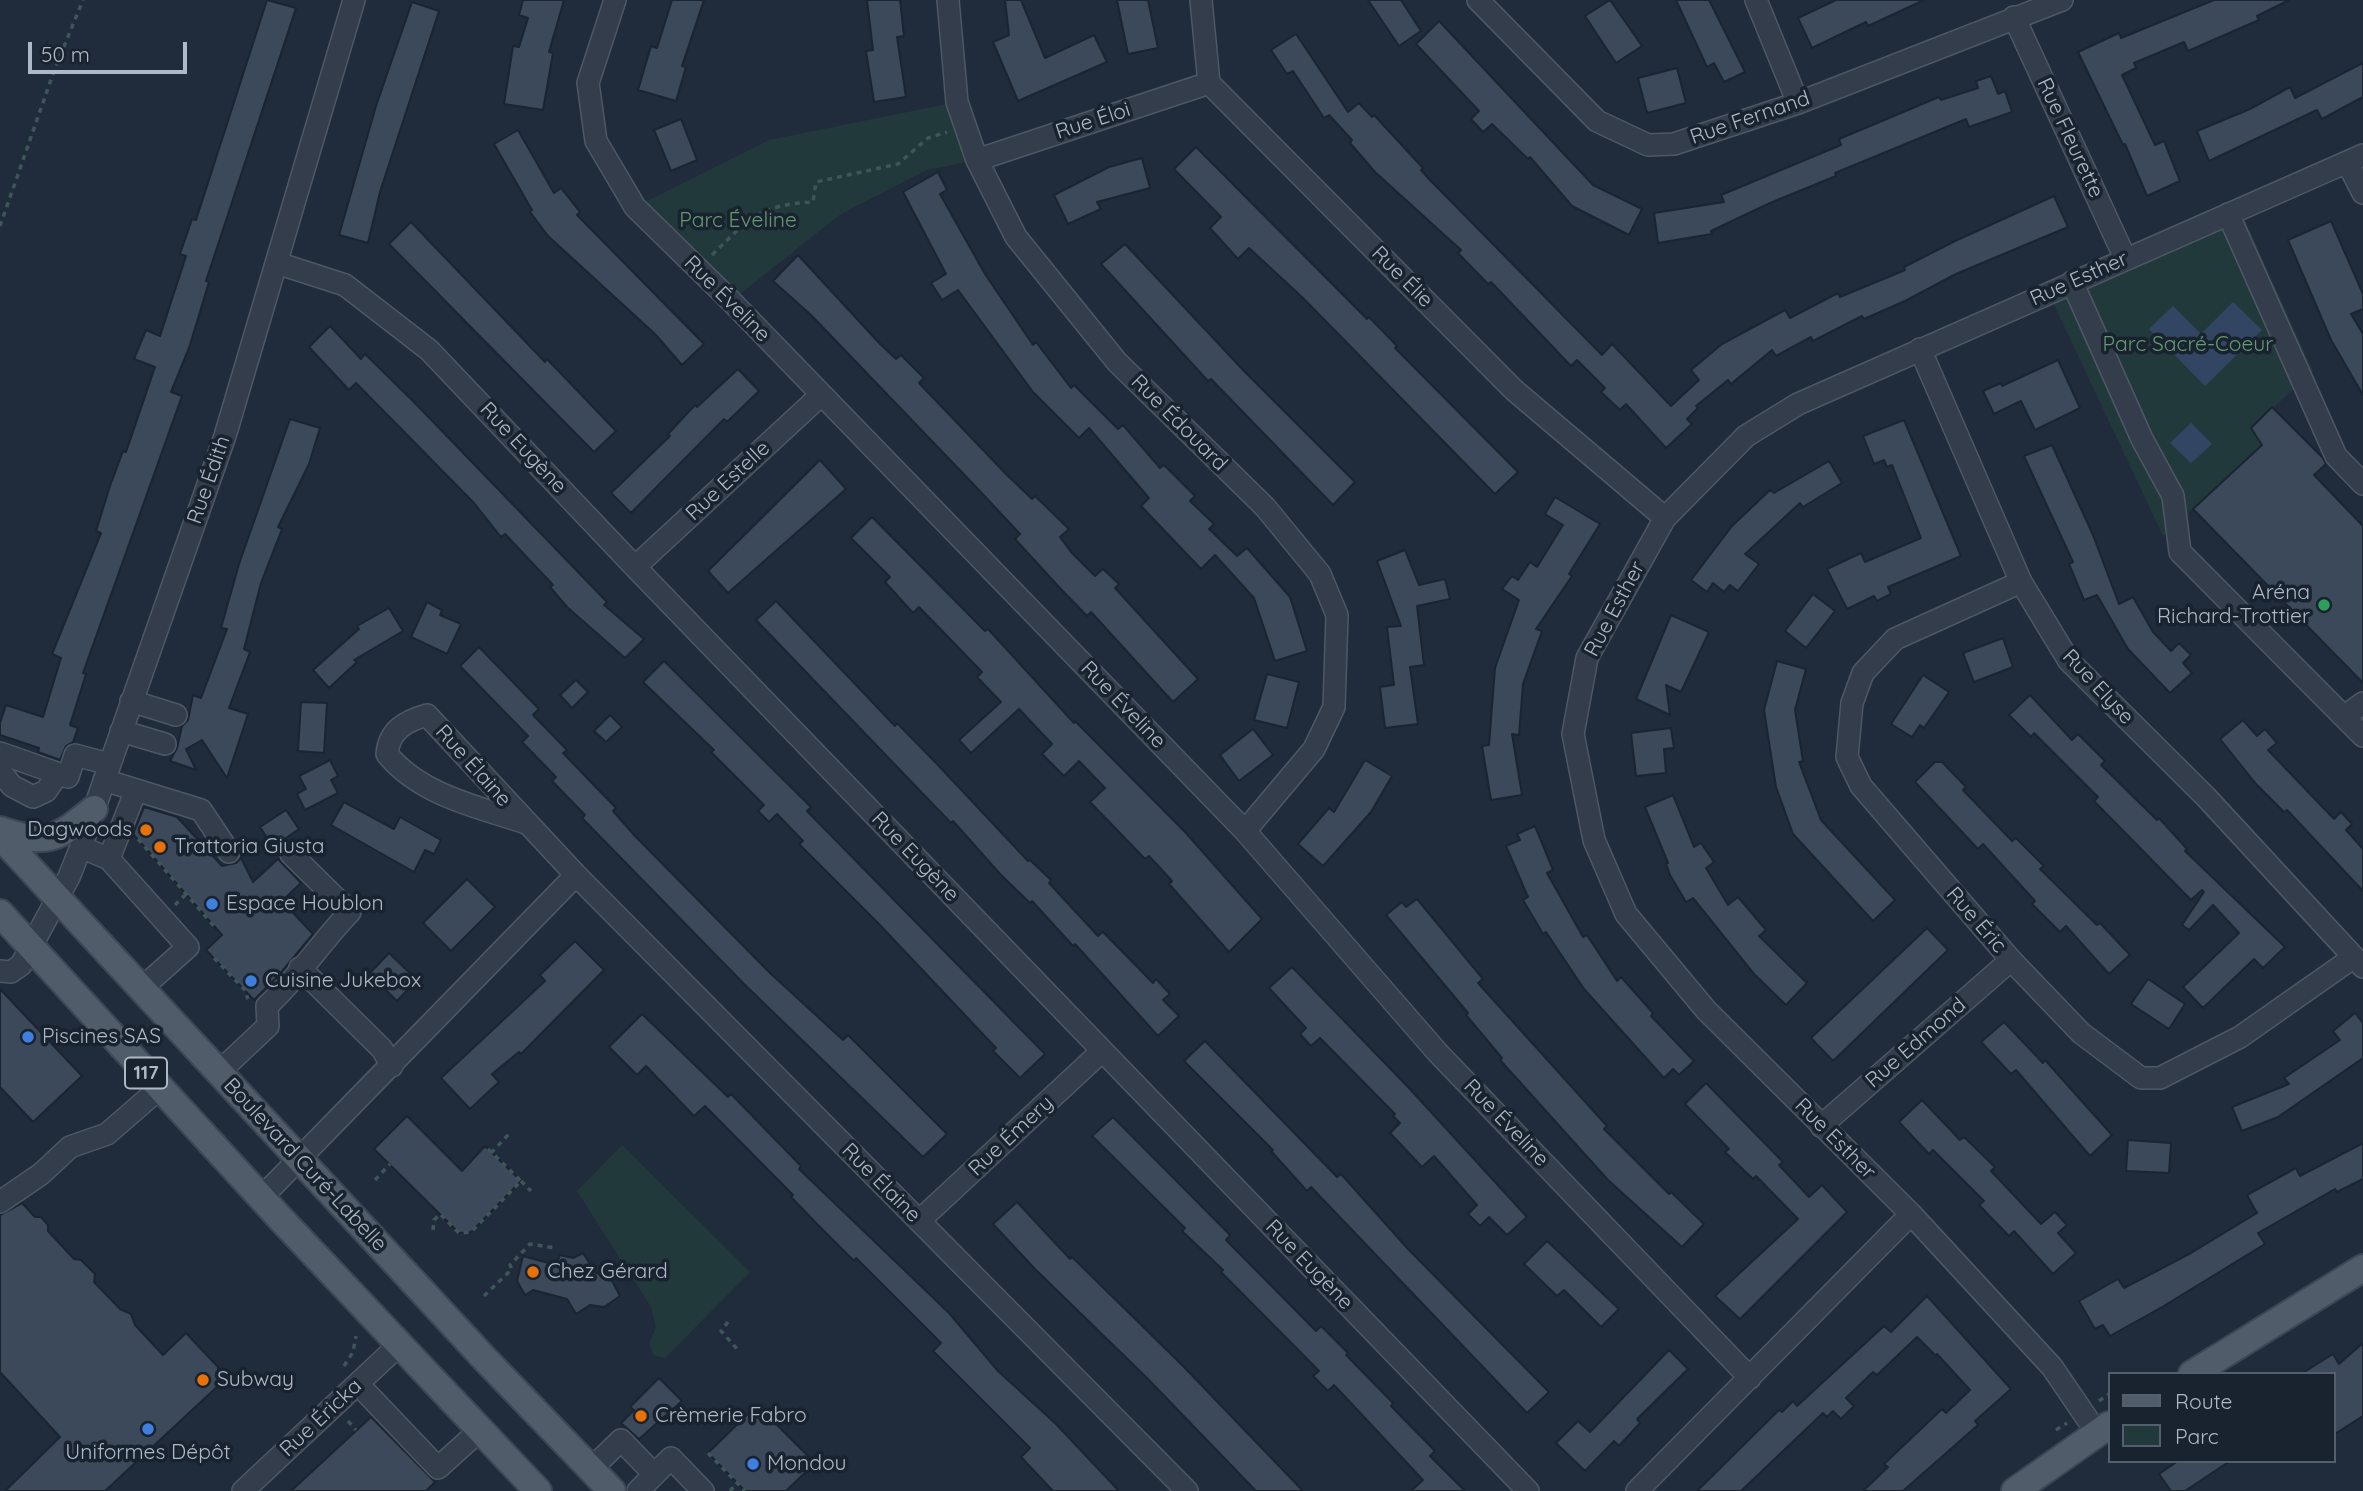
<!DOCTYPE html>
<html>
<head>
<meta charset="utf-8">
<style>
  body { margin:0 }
  #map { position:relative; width:2363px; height:1491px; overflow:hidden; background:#202b3b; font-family:Quicksand,sans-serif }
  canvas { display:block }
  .legend { position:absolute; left:2108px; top:1372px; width:228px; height:91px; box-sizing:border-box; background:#19222f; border:2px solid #555e6c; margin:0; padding:9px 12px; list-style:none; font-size:21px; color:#aeb8c7 }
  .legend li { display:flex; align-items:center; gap:14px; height:35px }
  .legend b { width:35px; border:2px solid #555e6c }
  .scale { position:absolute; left:28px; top:42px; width:159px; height:32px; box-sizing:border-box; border:4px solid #aeb8c7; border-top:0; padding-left:9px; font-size:21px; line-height:24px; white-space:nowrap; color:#aeb8c7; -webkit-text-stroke:5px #19222f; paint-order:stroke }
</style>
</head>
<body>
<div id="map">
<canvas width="2363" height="1491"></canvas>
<ul class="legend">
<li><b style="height:9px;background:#515c6b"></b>Route</li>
<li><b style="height:19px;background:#22393c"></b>Parc</li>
</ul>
<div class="scale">50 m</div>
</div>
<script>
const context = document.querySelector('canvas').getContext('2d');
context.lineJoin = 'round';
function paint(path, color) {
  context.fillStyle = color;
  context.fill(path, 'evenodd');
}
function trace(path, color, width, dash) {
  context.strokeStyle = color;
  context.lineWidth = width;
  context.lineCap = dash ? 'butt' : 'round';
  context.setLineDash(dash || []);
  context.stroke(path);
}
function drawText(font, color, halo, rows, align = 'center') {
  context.font = font + ' Quicksand,sans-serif';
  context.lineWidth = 7;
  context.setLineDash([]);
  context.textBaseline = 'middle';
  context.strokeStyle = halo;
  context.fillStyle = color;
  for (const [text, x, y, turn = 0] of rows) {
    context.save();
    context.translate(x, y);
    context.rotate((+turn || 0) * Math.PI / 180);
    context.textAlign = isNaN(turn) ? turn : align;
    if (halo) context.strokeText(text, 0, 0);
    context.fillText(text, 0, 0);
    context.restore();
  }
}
const green = new Path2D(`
  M957 102 977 160 927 170 841 214 731 301 635 207 769 140Z
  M2240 209 2313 371 2252 428 2262 445 2163 536 2048 292Z
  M622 1145 750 1272 665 1358 653 1355 649 1343 656 1328 651 1307 577 1191Z`);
const water = new Path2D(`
  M2233 302 2262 330 2205 386 2149 329 2173 306 2201 334Z
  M2191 423 2212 444 2191 463 2170 443Z`);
const building = new Path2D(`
  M267 0 296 8 206 281 209 282 189 348 171 392 182 396 83 673 86 674 70 725 78 728 73 742 66 746 60 760 38 752 39 748 0 735V723L6 705 43 717 61 658 52 654 101 533 96 531 110 486 123 451 126 452 155 367 134 359 146 330 160 336 186 256 180 254 192 219 196 220Z
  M523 0H564L549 52 553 53 543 110 504 104 513 46 519 47 528 18 519 15Z
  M672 0H704L682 66 686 67 676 101 638 90 651 46 657 48Z
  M867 0H900L904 36 897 37 906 97 874 102 866 51 873 50Z
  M1005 0H1021L1045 58 1094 35 1107 62 1018 101 993 42 1009 35Z
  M1117 0H1148L1158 48 1128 54Z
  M1368 0H1401L1421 31 1399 46Z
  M1610 0 1642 46 1616 63 1585 16Z
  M1676 0H1709L1745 72 1724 82 1714 63 1707 67Z
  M1836 0H1924L1868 26 1866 22 1812 48 1798 18Z
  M2214 0H2289L2257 16 2259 20 2188 51 2184 42 2134 63 2136 68 2122 75 2155 145 2164 141 2180 181 2147 196 2125 144 2123 145 2078 52 2119 33 2121 38Z
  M412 2 439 11 380 192 368 243 339 235 376 106Z
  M1439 21 1593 185 1642 209 1629 235 1572 206 1530 157 1528 159 1492 124 1483 132 1471 119 1479 111 1416 44Z
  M1296 34 1348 112 1359 103 1372 117 1374 115 1423 168 1421 170 1429 179 1602 355 1612 344 1671 406 1699 380 1691 370 1722 344 1785 310 1790 318 1838 293 1840 297 1905 270 1904 267 1955 241 2054 196 2068 227 1956 274 1905 301 1864 319 1862 316 1813 341 1811 337 1776 356 1772 350 1731 384 1728 380 1696 406 1698 408 1687 419 1692 424 1666 448 1626 404 1620 410 1601 392 1605 388 1577 360 1571 366 1491 282 1488 284 1458 253 1461 250 1375 172 1350 143 1352 140 1329 115 1324 118 1293 71 1287 74 1271 50Z
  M2363 63V97L2322 119 2317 110 2209 161 2197 131 2250 109 2290 87 2295 98Z
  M1677 68 1686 103 1647 113 1638 78Z
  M1991 76 1998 94 2005 91 2012 112 1969 127 1966 119 1835 173 1836 176 1770 203 1711 231 1712 234 1658 243 1654 213 1724 202 1721 195 1841 145 1839 139 1939 97 1941 100 1978 88 1976 81Z
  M681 119 697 160 671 171 654 130Z
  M518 130 554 193 561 188 580 212 577 215 704 344 682 365 655 334 548 236 530 212 532 210 494 144Z
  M1196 147 1367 319 1369 317 1397 346 1395 348 1518 472 1495 494 1303 298 1249 248 1238 259 1210 228 1221 217 1174 169Z
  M1142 158 1150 188 1097 202 1101 209 1068 224 1054 195 1109 167Z
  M938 172 947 190 940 194 985 274 1033 345 1036 342 1071 388 1074 385 1118 429 1123 425 1160 468 1164 465 1195 496 1190 501 1214 524 1209 529 1237 556 1247 548 1290 597 1307 651 1275 661 1254 598 1215 555 1201 569 1141 506 1149 498 1089 428 1079 438 1033 392 958 290 942 300 931 283 946 274 903 192Z
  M2331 221 2363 294V309L2351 314 2363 334V395L2331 340 2288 240Z
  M411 222 545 362 547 359 616 431 594 452 389 244Z
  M1125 244 1244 371 1355 482 1333 505 1211 379 1208 381 1101 264Z
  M798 255 880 344 896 359 901 355 924 378 919 383 1005 473 1032 499 1035 496 1069 529 1060 537 1071 552 1095 576 1103 569 1119 584 1115 588 1198 679 1173 702 1091 612 1087 616 1058 586 1015 539 1020 534 977 488 811 315 773 281Z
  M330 326 361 359 365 354 413 401 607 602 604 605 644 639 625 658 567 607 550 587 553 585 505 534 501 537 474 503 356 383 349 390 309 347Z
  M2058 360 2080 408 2035 430 2021 401 1994 414 1983 391 2001 383 2002 386Z
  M738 369 759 391 727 422 724 419 631 513 611 493 670 436 668 434 695 405 697 407Z
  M2272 407 2323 458 2326 464 2314 475 2363 526V683L2193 509 2262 445 2251 428Z
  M290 419 320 428 309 464 278 527 282 529 261 583 244 649 250 652 229 708 248 714 227 778 202 740 186 749 196 770 170 761 177 748 182 726 188 720 193 695 201 698 227 629 221 628 239 564Z
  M1904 420 1961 556 1888 587 1891 594 1877 601 1874 596 1847 609 1827 569 1861 553 1865 562 1921 538 1892 465 1887 467 1884 460 1874 464 1863 436Z
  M2052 445 2093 535 2119 604 2133 597 2153 632 2171 651 2179 643 2191 655 2183 663 2192 673 2170 693 2128 649 2097 595 2084 600 2069 564 2073 562 2024 456Z
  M820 460 846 489 728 593 708 571Z
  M1829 461 1842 483 1803 507 1800 503 1745 554 1759 564 1738 591 1730 585 1724 592 1713 583 1707 592 1691 580 1732 526 1770 490 1774 493Z
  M1555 497 1600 524 1569 574 1572 576 1536 629 1542 631 1523 684 1519 735 1512 734 1522 795 1491 800 1482 746 1489 745 1495 668 1519 600 1502 589 1512 576 1518 580 1530 562 1537 567 1563 525 1545 514Z
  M872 517 985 631 988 629 1074 723 1075 721 1186 833 1262 919 1229 952 1169 884 1172 881 1149 856 1145 859 1090 802 1105 788 1079 761 1064 776 1042 754 1052 744 1019 709 971 753 959 740 1001 702 977 677 982 672 919 607 913 613 885 582 890 577 851 538Z
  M1405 550 1419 585 1445 579 1450 599 1417 606 1424 665 1410 667 1418 724 1385 728 1380 687 1394 685 1387 627 1401 626 1377 561Z
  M1813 594 1835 611 1806 648 1785 631Z
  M776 601 895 726 897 723 937 764 1028 861 1030 860 1051 880 1049 883 1098 936 1103 932 1153 983 1156 979 1170 994 1163 1000 1179 1016 1158 1036 1075 944 1073 946 1032 901 1030 903 1001 875 953 821 951 823 756 620Z
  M427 602 442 610 440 615 461 624 447 654 411 637Z
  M389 608 403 631 354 660 357 662 329 688 313 670 359 629 357 626Z
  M1671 615 1709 632 1681 692 1666 685 1670 715 1636 699Z
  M2003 638 2013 667 1974 682 1963 653Z
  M479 647 539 709 533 715 567 750 563 753 616 808 613 811 635 836 770 973 843 1040 848 1035 947 1134 923 1157 744 984 582 818 585 815 552 781 556 777 522 742 528 736 460 666Z
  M664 661 811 807 807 811 1045 1054 1020 1078 993 1051 996 1048 878 923 799 844 803 841 777 814 769 822 758 811 764 805 711 752 714 750 643 682Z
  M1777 661 1806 669 1795 710 1803 761 1799 762 1821 820 1895 900 1873 921 1793 834 1776 787 1764 710Z
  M1267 674 1299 682 1287 728 1254 720Z
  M1923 675 1949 692 1924 728 1920 725 1912 737 1891 724Z
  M576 680 588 692 572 708 560 695Z
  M2030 695 2072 740 2078 734 2105 761 2101 765 2157 820 2159 818 2187 849 2185 851 2285 947 2263 968 2254 959 2203 1008 2183 987 2239 933 2213 905 2189 930 2182 925 2204 892 2202 890 2191 900 2094 801 2098 797 2034 733 2031 737 2009 715Z
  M301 702 327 703 324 753 298 751Z
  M610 715 622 727 606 742 594 731Z
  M2243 720 2257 736 2265 729 2277 743 2268 750 2334 819 2341 812 2352 824 2346 830 2363 849V891L2287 810 2284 812 2256 784 2220 739Z
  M1671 728 1674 748 1664 749 1666 773 1636 776 1631 733Z
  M1253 729 1273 755 1239 781 1220 755Z
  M330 760 338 776 331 780 338 793 305 810 297 794 306 789 299 776Z
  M1365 760 1392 776 1371 812 1323 866 1298 844 1329 808 1334 812Z
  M1935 762H1942L1966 787 1963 790 2012 841 2016 838 2044 866 2040 869 2097 925 2100 923 2130 955 2109 974 2066 926 2060 932 2032 904 2035 901 1983 844 1978 849 1915 782Z
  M1673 795 1694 847 1701 843 1714 862 1706 868 1728 905 1738 897 1766 930 1759 936 1807 983 1786 1005 1754 974 1693 898 1686 902 1670 875 1666 864 1668 863 1645 807Z
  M344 802 394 829 400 817 441 840 434 854 425 850 414 872 331 825Z
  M144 807 177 817 222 866 236 863 241 858 253 882 278 859 301 883 282 901 313 934 279 975 254 1000 206 950 222 935 133 834Z
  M286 810 299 829 273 847 260 827Z
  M1535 826 1553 870 1547 873 1583 937 1587 935 1617 981 1621 977 1653 1013 1651 1016 1694 1061 1679 1075 1673 1069 1664 1078 1584 989 1546 932 1543 934 1523 900 1528 897 1506 846 1520 840 1517 834Z
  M467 879 495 907 451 951 423 923Z
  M1417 899 1483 979 1478 983 1607 1126 1604 1129 1669 1194 1671 1192 1704 1224 1682 1247 1608 1180 1500 1060 1502 1058 1466 1015 1468 1013 1386 915 1402 902 1406 907Z
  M1927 928 1948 950 1833 1061 1811 1038Z
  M575 941 604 970 521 1054 519 1052 492 1074 499 1082 470 1109 441 1078 545 981 540 975Z
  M389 953 417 980 397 1001 369 974Z
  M1292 967 1409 1088 1527 1217 1507 1235 1489 1217 1480 1226 1468 1214 1477 1205 1434 1156 1422 1167 1390 1133 1400 1123 1393 1116 1395 1114 1320 1038 1311 1046 1300 1034 1306 1028 1269 988Z
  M2148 979 2185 1004 2169 1029 2131 1004Z
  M0 989 82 1076 33 1122 0 1087Z
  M2355 1013 2363 1023V1058L2278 1117 2242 1131 2232 1107 2289 1084 2284 1078 2340 1040 2333 1031Z
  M642 1014 728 1097 731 1094 801 1166 799 1169 949 1313 998 1371 1056 1424 1119 1491H1053L1021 1457 1030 1448 933 1351 941 1343 856 1258 854 1261 818 1225 791 1197 793 1195 705 1106 694 1116 646 1066 637 1075 609 1047Z
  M2004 1022 2043 1063 2045 1060 2112 1135 2090 1156 2016 1070 2011 1074 1981 1042Z
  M1205 1041 1337 1177 1341 1174 1408 1249 1549 1392 1527 1413 1311 1187 1307 1191 1271 1151 1273 1150 1184 1061Z
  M1706 1083 1783 1162 1779 1165 1809 1197 1822 1185 1847 1212 1740 1319 1715 1296 1798 1219 1756 1176 1753 1179 1725 1152 1729 1149 1685 1104Z
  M1922 1100 1960 1140 1964 1137 1995 1167 1991 1171 2041 1224 2055 1212 2067 1225 2058 1233 2076 1253 2053 1274 2014 1231 2009 1236 1979 1205 1984 1201 1933 1150 1929 1154 1899 1122Z
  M407 1116 462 1171 485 1146 521 1181 471 1232 459 1233 374 1149Z
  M1113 1117 1230 1235 1226 1240 1316 1331 1321 1326 1348 1353 1346 1355 1393 1403 1391 1406 1435 1451 1430 1456 1465 1491H1411L1423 1480 1334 1385 1328 1391 1313 1376 1319 1371 1221 1272 1223 1270 1182 1231 1185 1228 1092 1136Z
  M2128 1140 2171 1143 2169 1173 2126 1171Z
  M2363 1143V1179L2337 1192 2335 1189 2258 1233 2265 1244 2162 1307 2110 1336 2103 1325 2095 1329 2079 1301 2118 1279 2124 1288 2191 1253 2257 1213 2247 1195 2296 1168 2300 1176Z
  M1017 1202 1070 1259 1072 1257 1183 1366 1303 1491H1256L1147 1378 1035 1269 993 1224Z
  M22 1203 35 1217H41L48 1225V1231L74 1259 81 1260 95 1274 94 1282 120 1309 131 1314 135 1325 163 1355 186 1333 218 1367 219 1385 105 1491H5L60 1437 0 1372V1215Z
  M1547 1241 1619 1309 1601 1327 1564 1290 1557 1296 1524 1264Z
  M583 1253 596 1273 610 1277 620 1296 604 1307 590 1305 576 1314 567 1299 533 1290 525 1295 517 1281 523 1256 556 1265 560 1255 573 1258Z
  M1927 1296 2011 1389 1975 1421 1978 1425 1903 1491H1863L1888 1467 1884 1464 1942 1409 1946 1413 1970 1390 1937 1354 1936 1356 1917 1337 1877 1375 1873 1372 1846 1398 1854 1406 1841 1419 1833 1411 1827 1417 1823 1413 1741 1491H1697L1779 1410 1782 1412 1793 1401 1797 1406 1884 1326 1891 1332Z
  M2363 1343V1416L2333 1435V1374H2301L2333 1354 2339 1364Z
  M1669 1350 1688 1369 1637 1419 1640 1423 1619 1446 1614 1441 1585 1471 1556 1443 1578 1421 1590 1432Z
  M659 1378 682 1401 639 1439 621 1423 634 1410 630 1407Z
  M757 1405 815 1463 786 1491H745L708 1453Z
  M371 1417 435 1482 426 1491H291Z
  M2178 1461H2230L2185 1491H2171L2159 1474Z`);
const path = new Path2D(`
  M0 226 54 71 83 0
  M712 255C749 219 758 205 813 202L816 182 898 164 928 138 947 132
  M138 839 215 927
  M175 905 186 894
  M214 958 244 989 248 999
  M491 1153 509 1134
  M375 1180 390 1164
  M521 1181 531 1191
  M433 1230 434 1220 440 1214 459 1233 471 1232 521 1181 488 1149
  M484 1296 512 1269 510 1265 530 1244 556 1248
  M728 1322 721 1331 739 1351
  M344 1366 353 1352 356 1336
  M2099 1401 2109 1394
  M348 1421 356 1430
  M2056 1430 2067 1423
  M708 1453 745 1491
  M730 1491 737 1483`);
const minor = new Path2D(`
  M615 0 588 83 596 141 635 207 731 301 1245 831 1438 1053 1750 1378
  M948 0 957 102 977 160 1016 237 1117 362 1265 507 1320 574 1337 615 1334 707 1314 749 1245 831
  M1201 0 1209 83 1514 390 1665 518
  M1478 0 1597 121 1648 145 1674 144 1798 103 2062 0
  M1756 0 1798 103
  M2014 17 2125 258
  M977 160 1209 83
  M2347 162 2363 193
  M2228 214 2336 456 2363 484
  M277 263 345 285 429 350 635 567 1528 1491
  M2072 282 2142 439 2173 496 2180 552 2344 717 2363 703
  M1920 349 2021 582 2069 661 2206 797 2363 967
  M635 567 821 395
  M2021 582 1895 639 1863 673 1852 703 1847 757 1861 786 2011 960 2081 1033 2141 1078H2160L2240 1037 2354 957
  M131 701 176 715
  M2344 717 2363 736
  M121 731 165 744
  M0 753 68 777 75 755 109 764
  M0 771 12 786 33 797 46 791 58 774
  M104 780 201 810 229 852
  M526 823C478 807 420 795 387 754 389 730 406 721 427 715L576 875 1187 1491
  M81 847 109 859 188 947 142 988
  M109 859 136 790
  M300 968 382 1049 392 1066
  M0 971 11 972 21 965 69 877 81 847 225 436 354 0
  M219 1072 268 1026 267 1006C299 977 320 943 350 912L291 854
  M1821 1126 2011 960
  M261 1198 576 875
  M0 1202 41 1174 70 1147 107 1134 160 1088
  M919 1221 1102 1051
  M358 1384 438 1468 479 1431
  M2097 1433 2052 1367 1911 1214 1706 1010 1626 914 1594 840 1573 734 1587 658 1665 518 1746 436 1798 404 2363 155
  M591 1469 621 1440 654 1474
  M243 1491 399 1345
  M638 1491 671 1458 703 1491
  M1637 1491 1911 1214`);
const major = new Path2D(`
  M0 830C47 846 57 839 94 809
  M0 836 483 1357 612 1491
  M0 913 279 1217 538 1491
  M2192 1374 2363 1268
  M2015 1491 2109 1425`);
const markers = [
  [2324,605,7,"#2e9e5b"],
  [146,830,7,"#e8710a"],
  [160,847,7,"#e8710a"],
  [212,904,7,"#3f7fe0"],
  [251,981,7,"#3f7fe0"],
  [28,1037,7,"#3f7fe0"],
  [533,1272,7,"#e8710a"],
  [203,1380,7,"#e8710a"],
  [641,1416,7,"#e8710a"],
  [148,1429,7,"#3f7fe0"],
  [753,1464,7,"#3f7fe0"]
];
const shields = [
  [146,1073,42]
];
const shieldNames = [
  ["117",146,1073]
];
const streetNames = [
  ["Rue Fernand",1750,118,-19],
  ["Rue Éloi",1093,121,-18],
  ["Rue Fleurette",2070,138,65],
  ["Rue Élie",1402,277,45],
  ["Rue Esther",2079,279,-24],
  ["Rue Éveline",727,299,45],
  ["Rue Édouard",1179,423,45],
  ["Rue Eugène",523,448,47],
  ["Rue Édith",209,480,-71],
  ["Rue Estelle",728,481,-43],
  ["Rue Esther",1615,609,-62],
  ["Rue Elyse",2098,687,47],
  ["Rue Éveline",1123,705,46],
  ["Rue Élaine",473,766,48],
  ["Rue Eugène",915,857,46],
  ["Rue Éric",1976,920,49],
  ["Rue Edmond",1916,1043,-41],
  ["Rue Éveline",1506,1123,46],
  ["Rue Émery",1011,1136,-43],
  ["Rue Esther",1835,1139,45],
  ["Boulevard Curé-Labelle",305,1165,47],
  ["Rue Élaine",881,1183,45],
  ["Rue Eugène",1309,1265,46],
  ["Rue Éricka",321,1418,-43]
];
const parkNames = [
  ["Parc Éveline",738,221],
  ["Parc Sacré-Coeur",2188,345]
];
const poiNames = [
  ["Aréna",2310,593,"right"],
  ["Richard-Trottier",2310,617,"right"],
  ["Dagwoods",132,830,"right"],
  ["Trattoria Giusta",174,847],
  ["Espace Houblon",226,904],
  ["Cuisine Jukebox",265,981],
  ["Piscines SAS",42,1037],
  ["Chez Gérard",547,1272],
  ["Subway",217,1380],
  ["Crèmerie Fabro",655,1416],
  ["Uniformes Dépôt",148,1453,"center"],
  ["Mondou",767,1464]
];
paint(green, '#22393c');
paint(water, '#324664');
paint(building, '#3b495b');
trace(building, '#1b2431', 2);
trace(minor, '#4e5865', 24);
trace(major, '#3d4654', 30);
trace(path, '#3f5659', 3.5, [5, 5]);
trace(minor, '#333d4b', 21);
trace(major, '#515c6b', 26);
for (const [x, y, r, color] of markers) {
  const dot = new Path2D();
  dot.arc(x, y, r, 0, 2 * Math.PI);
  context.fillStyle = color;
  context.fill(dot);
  trace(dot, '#19222f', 2.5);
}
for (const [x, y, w] of shields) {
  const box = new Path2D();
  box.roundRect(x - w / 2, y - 15.5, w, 31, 5);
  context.fillStyle = '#19222f';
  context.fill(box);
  trace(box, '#aeb8c7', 2);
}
drawText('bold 19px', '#aeb8c7', null, shieldNames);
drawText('21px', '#aeb8c7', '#19222f', streetNames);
drawText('21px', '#649a70', '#19222f', parkNames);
drawText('21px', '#aeb8c7', '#19222f', poiNames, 'left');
</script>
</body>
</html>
